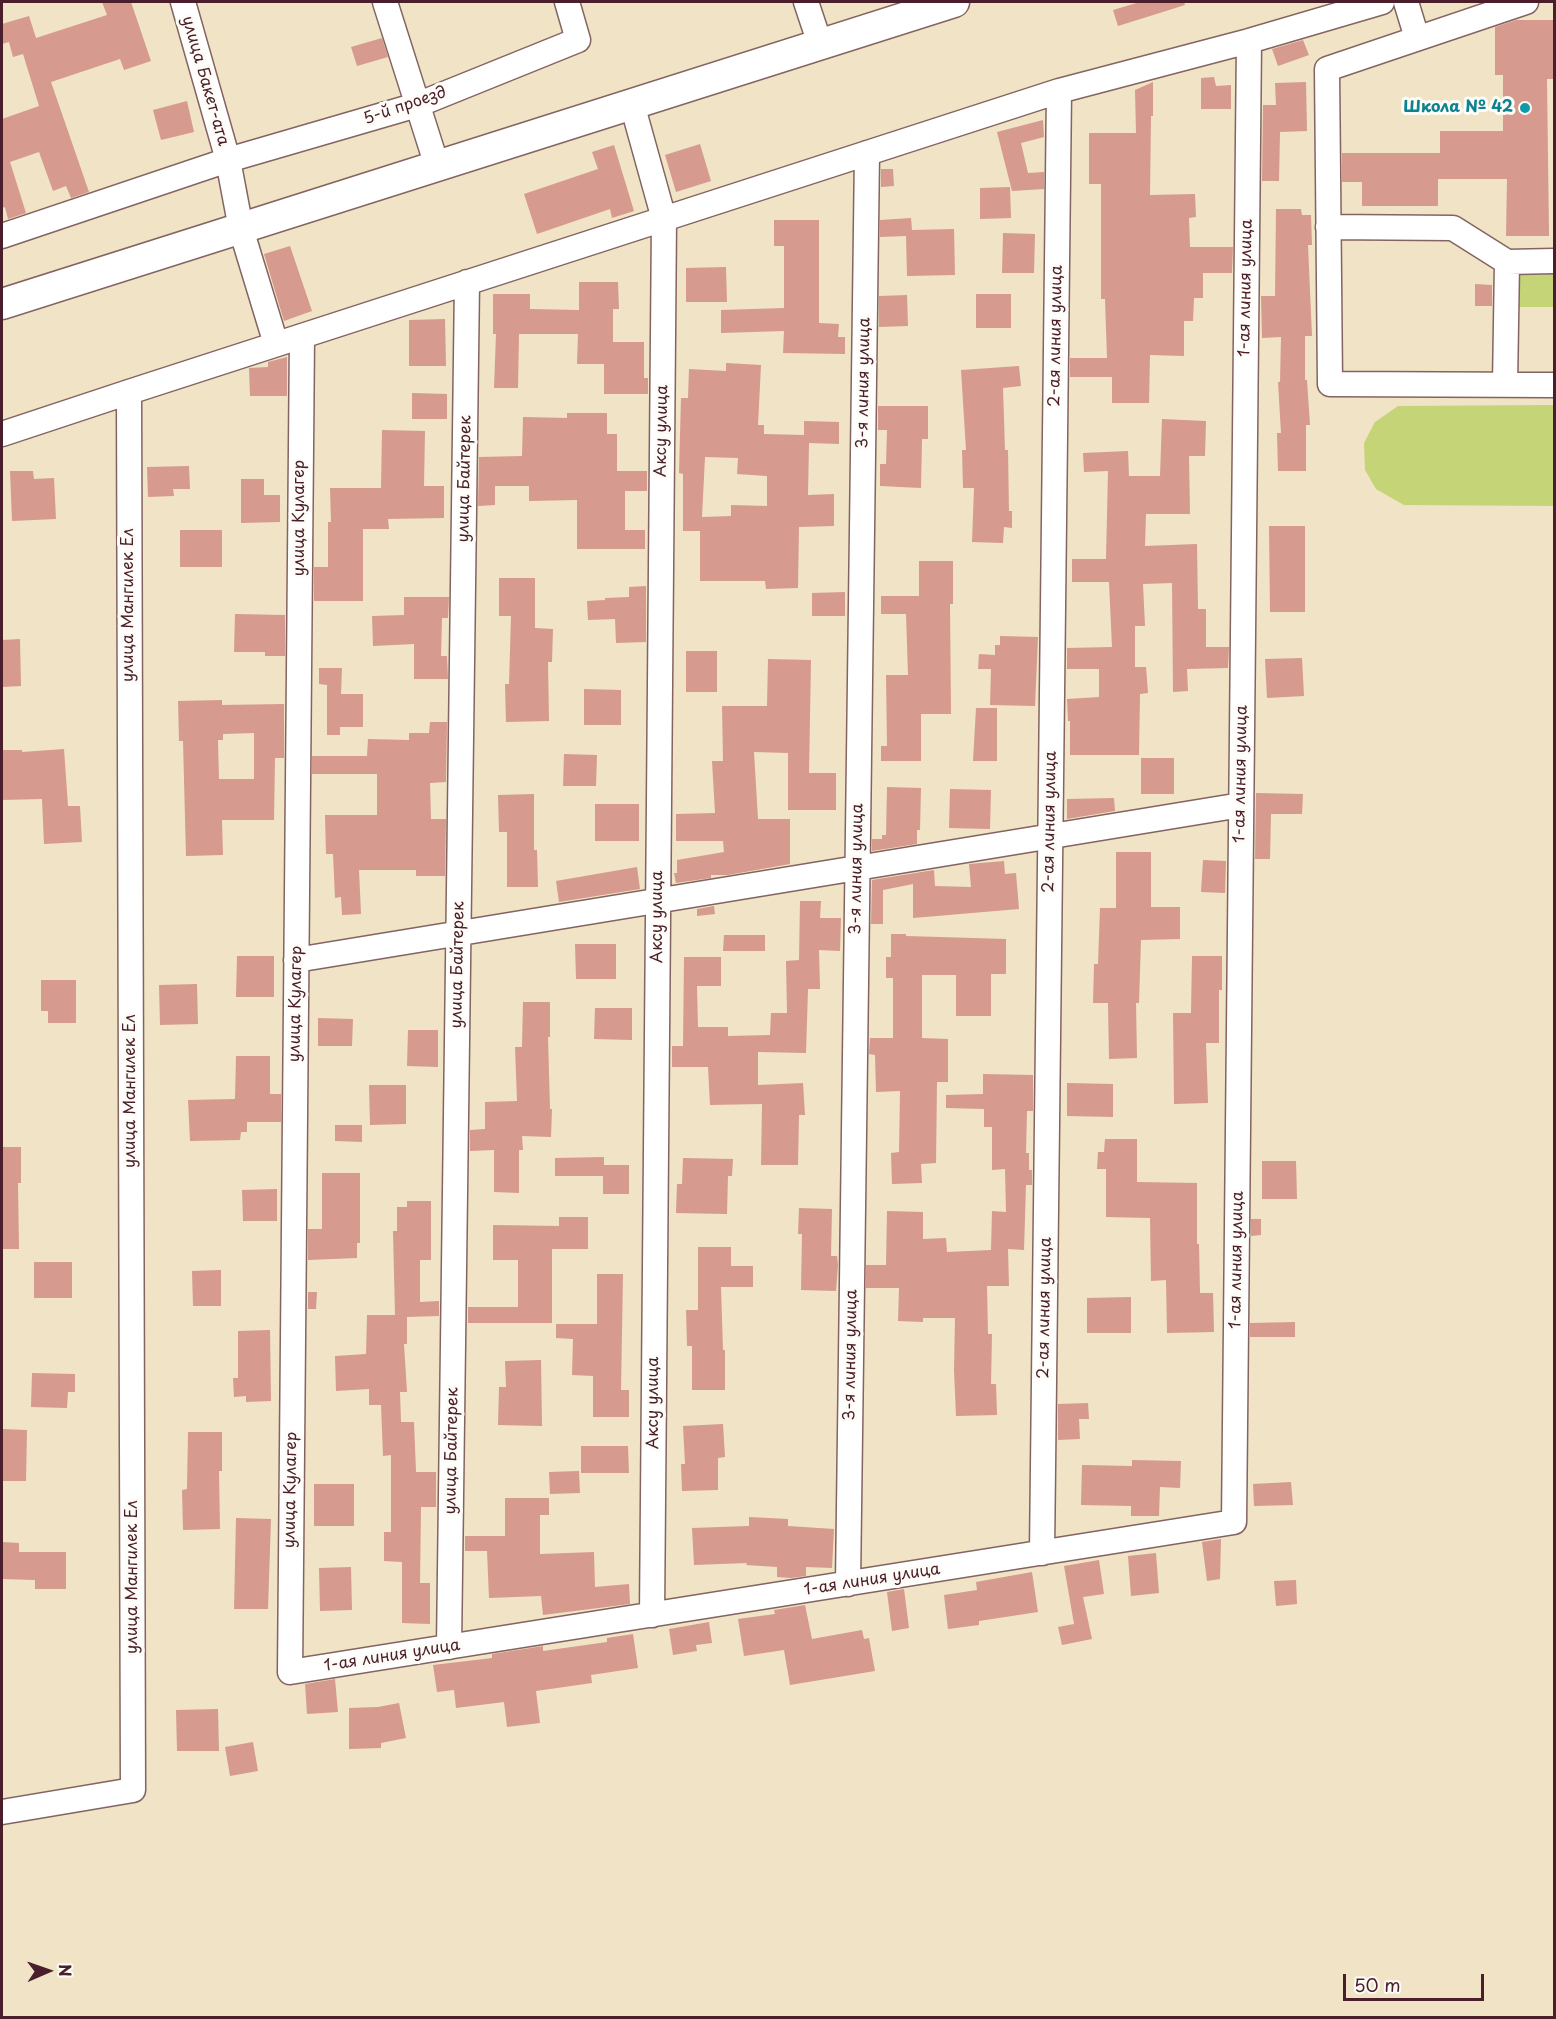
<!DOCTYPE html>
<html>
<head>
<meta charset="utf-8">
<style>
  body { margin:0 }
  #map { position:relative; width:1556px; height:2019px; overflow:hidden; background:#f0e3c6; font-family:"Playpen Sans",sans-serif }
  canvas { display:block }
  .frame { position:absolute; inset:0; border:3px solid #4a1f2b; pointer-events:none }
  .north { position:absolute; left:18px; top:1941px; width:60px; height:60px; -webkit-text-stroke:4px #fdfcf7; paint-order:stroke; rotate:88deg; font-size:16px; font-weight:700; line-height:24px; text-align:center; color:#4a1f2b }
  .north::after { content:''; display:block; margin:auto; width:21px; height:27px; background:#4a1f2b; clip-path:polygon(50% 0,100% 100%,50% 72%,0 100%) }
  .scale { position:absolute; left:1343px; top:1974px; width:141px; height:27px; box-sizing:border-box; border:3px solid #4a1f2b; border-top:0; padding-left:8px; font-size:18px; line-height:21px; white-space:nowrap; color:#4a1f2b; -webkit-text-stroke:4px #fdfcf7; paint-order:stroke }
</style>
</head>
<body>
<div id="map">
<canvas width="1556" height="2019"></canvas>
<div class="frame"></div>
<div class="north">N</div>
<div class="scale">50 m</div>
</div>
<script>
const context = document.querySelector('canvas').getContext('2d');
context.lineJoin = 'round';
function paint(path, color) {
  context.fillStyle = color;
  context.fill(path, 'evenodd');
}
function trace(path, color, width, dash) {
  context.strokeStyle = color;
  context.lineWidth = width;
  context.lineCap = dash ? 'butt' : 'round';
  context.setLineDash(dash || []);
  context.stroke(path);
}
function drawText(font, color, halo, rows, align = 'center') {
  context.font = font + ' "Playpen Sans",sans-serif';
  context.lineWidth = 6;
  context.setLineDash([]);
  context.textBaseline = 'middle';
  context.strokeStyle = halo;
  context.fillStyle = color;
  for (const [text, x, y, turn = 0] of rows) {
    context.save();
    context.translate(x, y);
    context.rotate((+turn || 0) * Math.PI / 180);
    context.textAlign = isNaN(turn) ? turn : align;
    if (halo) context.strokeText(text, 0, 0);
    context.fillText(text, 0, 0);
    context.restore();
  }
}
const green = new Path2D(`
  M1513 272H1554V307H1513Z
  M1554 405V506L1404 505 1376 489 1365 470 1364 443 1375 422 1398 406Z`);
const building = new Path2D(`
  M102 2H131L151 61 124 70 120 59 51 82 89 192 71 198 66 186 53 191 39 152 10 162 26 213 8 219 5 207 2 208V119L39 106 23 54 13 57 9 42 2 44V24L29 16 36 38 107 15Z
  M1140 2H1184L1185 5 1118 26 1113 10Z
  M1516 20H1554V79H1547L1549 236H1506L1507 179H1438V206H1362V182H1342V153H1440V131H1503V75H1495V27Z
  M382 38 388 57 357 66 351 47Z
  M1303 40 1309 55 1278 66 1272 49Z
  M1214 77 1216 86 1231 85V109H1201V78Z
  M1153 82V116H1151L1150 195 1195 194 1196 217 1189 218 1190 247H1233L1232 273H1203V298H1194L1193 321H1184V356L1150 355 1149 403H1112V377H1070V358H1107L1105 299H1101V184H1089V133H1136L1135 90Z
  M1306 82 1307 131 1280 132 1279 181H1262L1263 105H1276L1275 83Z
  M187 101 194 132 161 140 153 110Z
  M1043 120 1044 137 1021 143 1028 173 1044 172V189L1012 191 997 132Z
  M700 144 711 181 676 192 665 155Z
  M614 145 634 211 612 218 610 209 537 234 524 194 598 169 592 152Z
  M881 169H893L894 186 881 187Z
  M1010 187 1011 218 980 219V188Z
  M1276 209H1301L1302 215H1311L1312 245H1308L1312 336H1305V380H1307L1310 425H1306V471H1278L1277 433H1281L1278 382H1280L1281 337 1262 338 1261 296H1275Z
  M911 218 912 230 954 229 955 275 907 276 906 236 880 237V220Z
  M774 220H819V323L839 324 838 337H845V354L783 353 784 331 721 333V310L784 308V246H774Z
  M1003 233 1035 234 1034 273H1002Z
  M290 246 312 311 284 321 264 254Z
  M726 267 727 302H686V268Z
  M579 282H618L619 309H613V342H644V378H648V394H604V364H577L578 334H519L518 388H494L496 334H493V294H530V309L579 310Z
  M1475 284 1492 285V306H1475Z
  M976 294H1011V328H976Z
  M907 295 908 326 879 327V296Z
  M445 319 446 366H409V320Z
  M287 357V396H250L249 368 268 367V362Z
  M726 363 761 365 758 425H764V434L804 435V421L839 422V444L809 443 808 495 834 494V526L799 527 798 588 766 589 765 581H700V531H683V474L679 473 681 398H688L689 369 726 371ZM705 457 738 458 737 474 767 476V506L731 505V516L702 517Z
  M1019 366 1021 386 1003 388 1005 450H1008L1009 511H1012V528L1004 527 1003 543 972 542 974 488H963L962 450H966L961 370Z
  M412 393 447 394V419H412Z
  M878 406H928V439H922L921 488 880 486V464H886L887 430H878Z
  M567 413H607V434H617V471H647V491H625V530H645V549H577V500L529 501V486H495V505L478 506 479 457 522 456 523 417 567 418Z
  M1162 419 1206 421 1205 456H1189L1190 514H1146L1145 546 1197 544 1198 609H1206V647H1229L1228 668 1187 669 1188 691 1173 692 1172 583 1143 584 1145 626H1135V667H1146L1148 693 1140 694 1139 755H1070V721H1068L1067 699 1099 697V669H1067V648L1112 647 1109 582H1072V559H1106L1108 471 1084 472 1083 453 1128 451 1129 476H1160Z
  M382 430 425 431 424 486H444V518L388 519 389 529H363V601H314V567H328V522H331L330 488H381Z
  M189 466 190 489H173L174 496 148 497 147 467Z
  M10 471H33L34 479 54 478 56 519 12 521Z
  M241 479H264V495H280V522L241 523Z
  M1269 526H1305V612H1270Z
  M180 530H222V567H180Z
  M919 561H953V604H950L951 714H921V761H881V746H887L886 675H908L906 614H881V596H919Z
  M499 578H535V628L553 629 552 662H548L549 721 506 722 505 684H509L511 616H499Z
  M646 586V642L616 643 615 619 588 620 587 601 605 600V598L629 597V587Z
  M845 592V616H812V593Z
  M404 597H449L448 618H442L441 656H447L448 679H414V644L373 646 372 616 404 615Z
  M235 614 285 615V656H265V652H234Z
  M1000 636 1038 637 1035 706 990 705 991 669H978L979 654 995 655V645H1000Z
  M20 639 21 686 2 687V640Z
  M686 651H717V692H686Z
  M1302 658 1304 696 1267 698 1265 659Z
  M768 659 811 660 809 773H836V810H788V753L754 752 758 819H790V864L728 875H711V878L676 883 674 873H677V860L724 852 723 841H676V814L715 813 712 761H723L722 706H767Z
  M319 668H342L341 694H363V727H340V735H327V685L319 684Z
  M584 689 621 690V725H584Z
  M222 700V705L284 704V758H275L274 820H222L223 855 186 856 183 741H179L178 701ZM254 733V779H219L218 740H223V734Z
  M976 708H997V761H973Z
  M430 722H447L446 782 430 783 431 819H446L445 876H416V870H359L361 914 342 915 341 897 335 898 333 854H326L325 815H377V774H312V756H367L368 739 409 740V733H429Z
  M64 749 68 806H80L82 842 44 844 42 799 2 800V750H22V752Z
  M564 754 597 755 596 786H563Z
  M1141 758H1174V794H1141Z
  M887 787 921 788 920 830H917V844L872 851V839H882V835H886Z
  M950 789 991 790 990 829 949 828Z
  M1256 793 1303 794 1302 814H1271L1270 859H1255Z
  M534 794V850H537L538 887H507V832H499L498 795Z
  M1114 798 1115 811 1067 819V799Z
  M595 804H639V841H595Z
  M1116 852H1151V907H1180V939L1141 940 1139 1003H1136L1137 1058 1109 1059 1108 1003H1093L1094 964H1098L1100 908H1116Z
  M1203 860 1226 861 1225 893 1201 892Z
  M1004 861 1005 874 1016 873 1019 909 913 918V884L883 890V924H871L872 880 934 870 935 886 971 887 969 864Z
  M637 867 640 889 559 902 556 881Z
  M800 901H821L820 918H841L840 951 819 950 820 989H808L806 1053 758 1052V1085L803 1083 805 1115H799L798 1165H761L762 1104 710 1105 708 1067H672V1046H683L684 957H721V986H697L698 1027H728V1036L770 1035 771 1013H787L786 961 799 960Z
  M714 906 715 914 697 916V909Z
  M891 934H906V936L1006 939V974H991V1016H956V975H922V1038L948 1039V1082H937L936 1163 921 1164 922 1183 892 1184 891 1153 899 1152 900 1091 876 1092 875 1055 869 1054 870 1038H893V978H886V957H891Z
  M724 935H765V951H723Z
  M575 944H616V979H576Z
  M237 956H274V997H236Z
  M1192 956H1222V990H1219V1043H1206L1208 1103 1174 1104 1173 1013H1191Z
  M41 980H76V1023H48V1011H41Z
  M197 984 198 1024 160 1025 159 985Z
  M523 1002H550V1037H548L550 1109H552L551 1137 522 1136 523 1150H519V1193L494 1192V1150L470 1151V1130L485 1129V1102L517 1101 515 1047H522Z
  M595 1008H632V1040L594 1039Z
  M318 1018 353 1019 352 1046H318Z
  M408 1030H438V1067L407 1066Z
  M236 1056H270V1094H281V1122H247V1132H241L240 1140 190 1141 188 1100 235 1099Z
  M983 1074 1033 1075V1111H1027L1026 1153H1029V1170H1032V1185H1026L1024 1250 1008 1249 1009 1286H987L988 1334H992L991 1384H996L997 1415 956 1416 954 1370 955 1318H923V1322L898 1321 899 1288H866V1265H886L887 1211 923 1212V1239L946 1238 947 1252 991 1250 992 1211 1006 1212 1005 1169 992 1170V1127H984V1109L946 1108V1095L983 1094Z
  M1067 1083 1113 1084V1117L1067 1116Z
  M369 1085H406V1124L370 1125Z
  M335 1125H362V1142L335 1141Z
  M1105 1139H1137V1182L1197 1183V1244H1199L1200 1293H1213L1214 1332 1167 1333 1166 1280 1151 1281 1150 1218 1106 1217V1169H1097L1098 1152H1104Z
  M2 1147H21V1183H18L19 1249H2Z
  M604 1157V1165H629V1194H603V1176H555V1158Z
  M683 1158 733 1159 732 1176H728L727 1214 676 1213 677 1184H682Z
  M1262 1161H1296L1297 1199H1262Z
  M322 1173H360V1243H357V1258L308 1260V1229H322Z
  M277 1189V1221H243L242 1190Z
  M407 1201H431V1260H420V1302L439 1301V1316L407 1317V1344H404L407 1392H400L401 1422H414L416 1472H436V1507H421L420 1583H430V1624L402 1623V1562L384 1561V1532H391V1455L383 1456 381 1405H369V1389L336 1391 335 1356 366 1354 367 1315H395L393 1231H397V1207H407Z
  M799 1208 832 1209 831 1256H837L838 1265 836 1291 801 1290 802 1234H798Z
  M559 1217H588V1249H552V1323H468V1307H518V1260H493V1225L559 1226Z
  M1251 1219H1261V1235L1251 1236Z
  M698 1247H731V1266H753V1287H721L723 1350H725V1390H692V1346H687L686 1310H698Z
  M34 1262H72V1298H34Z
  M221 1270V1306H193L192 1271Z
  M597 1274H623L621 1390H629V1417H593V1376L572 1375 573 1339 556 1338V1324H597Z
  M308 1292H317L316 1309H308Z
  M1131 1297V1333H1087V1298Z
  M1295 1322V1337H1250V1323Z
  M270 1330 271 1401 246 1402V1396L234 1397 233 1378H238V1331Z
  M541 1360 542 1426 498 1425 499 1387H506L505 1361Z
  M32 1373 75 1374V1392H68L67 1408 31 1407Z
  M1088 1403 1089 1419H1079L1080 1439 1058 1440V1404Z
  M723 1424 725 1457 718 1458V1490L682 1491 681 1464H685L683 1426Z
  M2 1429 27 1430 26 1481H2Z
  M188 1432H222V1471H219L220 1529 183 1530 182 1490 187 1489Z
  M581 1446H628L629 1473H581Z
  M1132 1460 1181 1461 1180 1488 1160 1487 1159 1516H1131V1506L1081 1505 1082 1465 1132 1466Z
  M579 1471 580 1493 550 1494 549 1472Z
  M1291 1482 1293 1505 1254 1506 1253 1484Z
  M314 1484H354V1526H314Z
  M505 1498H549V1515H540V1554L594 1552 595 1587 629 1584 630 1604 543 1615 541 1596 489 1598 487 1551H465V1536H505Z
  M749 1517 788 1519V1526L834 1529 832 1568 806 1567V1576L791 1578 777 1577V1567L746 1565 747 1563 694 1565 692 1528 749 1526Z
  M236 1518 271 1519 268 1609H234Z
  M1221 1539 1220 1579 1207 1581 1202 1542Z
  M2 1542 19 1543V1552H66V1589H35V1580L2 1579Z
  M1156 1553 1159 1593 1131 1596 1128 1556Z
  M1099 1560 1104 1594 1083 1597 1092 1639 1062 1645 1058 1627 1074 1624 1064 1566Z
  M351 1567 352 1610 320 1611 319 1568Z
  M1032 1572 1038 1612 979 1621V1625L948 1629 944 1595 977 1590 976 1582Z
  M1296 1580 1297 1604 1276 1606 1274 1581Z
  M904 1589 909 1628 892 1631 887 1592Z
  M805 1605 812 1639 862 1630 864 1639 869 1638 875 1671 790 1685 784 1650 744 1656 738 1619 775 1614 774 1610Z
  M709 1622 712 1643 696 1645 697 1651 673 1655 669 1629Z
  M633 1634 638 1668 591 1675 592 1683 536 1691 540 1723 507 1727 504 1702 456 1708 454 1690 437 1692 433 1665 492 1658V1654L543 1646V1651L607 1642V1638Z
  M335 1679 338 1712 307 1714 305 1684Z
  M399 1703 406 1738 381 1743V1748L349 1749V1708L378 1707Z
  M218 1709 219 1751H177L176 1710Z
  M253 1742 258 1771 230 1776 225 1747Z`);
const minor = new Path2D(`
  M183 2 228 160 241 229 276 344
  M385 2 437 166
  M806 2 820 44
  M1406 2 1417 38
  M1526 2 1327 69 1330 384 1554 385
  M632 104 664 219 652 1615
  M1328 227 1453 228 1507 262 1554 261
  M2 236 228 160 417 105 578 40 567 2
  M302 336 290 1672 1234 1522 1249 41
  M1505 385 1507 262
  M2 434 129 392 1059 91 1249 41 1382 2
  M296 960 1241 805
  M1042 1553 1059 91
  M848 1584 867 153
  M449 1647 467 282
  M2 1812 133 1790 129 392`);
const major = new Path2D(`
  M2 304 954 2`);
const markers = [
  [1525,108,6,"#0f9aa8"]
];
const streetNames = [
  ["улица Бакет-ата",205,81,74],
  ["5-й проезд",405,106,-19],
  ["1-ая линия улица",1246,288,-89],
  ["2-ая линия улица",1056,336,-89],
  ["3-я линия улица",864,383,-89],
  ["Аксу улица",662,431,-89],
  ["улица Байтерек",465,479,-89],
  ["улица Кулагер",300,518,-90],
  ["улица Мангилек Ел",129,605,-90],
  ["1-ая линия улица",1241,774,-89],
  ["2-ая линия улица",1050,822,-89],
  ["3-я линия улица",857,869,-89],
  ["Аксу улица",658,917,-90],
  ["улица Байтерек",458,965,-89],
  ["улица Кулагер",296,1004,-89],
  ["улица Мангилек Ел",131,1091,-90],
  ["1-ая линия улица",1237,1260,-89],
  ["2-ая линия улица",1045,1308,-89],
  ["3-я линия улица",851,1355,-89],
  ["Аксу улица",654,1403,-90],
  ["улица Байтерек",452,1451,-89],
  ["улица Кулагер",291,1490,-89],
  ["улица Мангилек Ел",133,1577,-90],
  ["1-ая линия улица",872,1580,-9],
  ["1-ая линия улица",392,1656,-9]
];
const cultureNames = [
  ["Школа № 42",1513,108]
];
paint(green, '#c5d476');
paint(building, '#d69a8e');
trace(minor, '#846461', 27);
trace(major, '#846461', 33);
trace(minor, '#fff', 24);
trace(major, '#fff', 30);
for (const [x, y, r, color] of markers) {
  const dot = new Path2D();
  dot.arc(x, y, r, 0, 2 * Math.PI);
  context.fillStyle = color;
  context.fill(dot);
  trace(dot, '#fdfcf7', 2);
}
drawText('16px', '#4a1f2b', '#fdfcf7', streetNames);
drawText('bold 16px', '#0d838f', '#fdfcf7', cultureNames, 'right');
</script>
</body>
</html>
